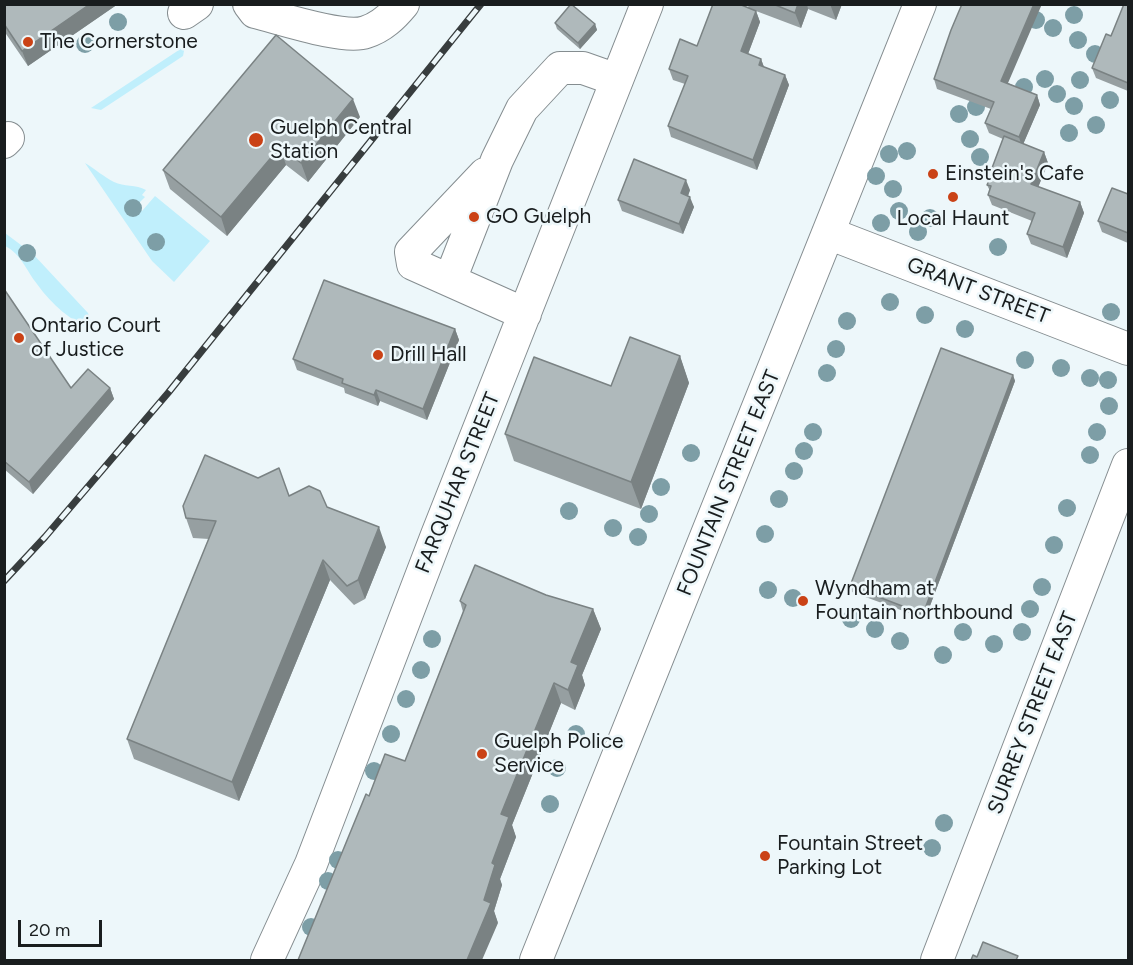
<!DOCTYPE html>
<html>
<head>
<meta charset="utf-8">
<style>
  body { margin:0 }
  #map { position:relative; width:1133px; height:965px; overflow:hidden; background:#edf7fa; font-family:Figtree,sans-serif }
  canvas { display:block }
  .frame { position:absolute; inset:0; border:6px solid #191d1e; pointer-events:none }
  .scale { position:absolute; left:18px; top:920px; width:84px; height:27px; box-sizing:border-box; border:3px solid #191d1e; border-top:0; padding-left:8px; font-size:18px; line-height:21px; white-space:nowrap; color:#191d1e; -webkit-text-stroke:4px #edf7fa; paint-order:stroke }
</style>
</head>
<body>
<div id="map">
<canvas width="1133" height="965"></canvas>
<div class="frame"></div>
<div class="scale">20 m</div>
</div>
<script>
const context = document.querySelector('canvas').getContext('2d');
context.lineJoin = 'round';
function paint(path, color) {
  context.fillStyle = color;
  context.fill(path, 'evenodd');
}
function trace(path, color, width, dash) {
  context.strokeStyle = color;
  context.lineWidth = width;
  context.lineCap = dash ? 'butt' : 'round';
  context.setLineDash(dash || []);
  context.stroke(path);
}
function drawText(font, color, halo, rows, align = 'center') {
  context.font = font + ' Figtree,sans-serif';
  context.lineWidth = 5;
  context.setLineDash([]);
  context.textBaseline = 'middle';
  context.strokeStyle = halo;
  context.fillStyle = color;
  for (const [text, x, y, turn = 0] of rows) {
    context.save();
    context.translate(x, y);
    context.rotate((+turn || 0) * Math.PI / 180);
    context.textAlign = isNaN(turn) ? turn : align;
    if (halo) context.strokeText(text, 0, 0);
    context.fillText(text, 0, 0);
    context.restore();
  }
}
const green = new Path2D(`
  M185 46 183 56 177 60 101 110 91 108Z
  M85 163C95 169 104 177 114 182 124 187 136 184 146 190L142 195 145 197 137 205 142 211 155 196 210 241 174 282 152 261Z
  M5 233 33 254 88 313 94 331C71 321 52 305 37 284 26 270 21 254 5 246Z`);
const minor = new Path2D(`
  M249 4 255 12C280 18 344 40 366 32 382 27 393 16 403 4
  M184 13 197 4
  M4 142 8 138
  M485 174 411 252 413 264 525 314
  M828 233 1128 349
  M450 280 497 160 522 109 560 68H583L617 80
  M267 960 311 864 437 535 647 4
  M536 960 920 4
  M937 960 1128 465`);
const rail = new Path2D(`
  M4 581 45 537 168 393 481 4`);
const trees = [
  [1074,15],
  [1036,20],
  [118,22],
  [1053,28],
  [1078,40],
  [85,44],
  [1095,54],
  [1045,79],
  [1080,80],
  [1024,87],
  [1057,94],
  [1110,100],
  [1074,106],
  [976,107],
  [959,114],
  [1096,125],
  [1069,133],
  [970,139],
  [907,151],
  [889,154],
  [980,157],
  [876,176],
  [893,189],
  [133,208],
  [899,211],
  [930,218],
  [881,223],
  [918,232],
  [156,242],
  [998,247],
  [27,253],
  [890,302],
  [1111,312],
  [925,315],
  [847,321],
  [965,329],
  [836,349],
  [1025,360],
  [1061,368],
  [827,373],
  [1090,378],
  [1108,380],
  [1109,406],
  [813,432],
  [1097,432],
  [804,451],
  [691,453],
  [1090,455],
  [794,471],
  [661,487],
  [779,499],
  [1067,508],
  [569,511],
  [649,514],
  [613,528],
  [765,534],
  [638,537],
  [1054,545],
  [1042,587],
  [768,590],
  [793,598],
  [1030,609],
  [851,619],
  [875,629],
  [963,632],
  [1022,632],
  [432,639],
  [900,641],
  [994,644],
  [943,655],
  [421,670],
  [406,699],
  [391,734],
  [576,734],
  [557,768],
  [374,771],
  [550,804],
  [944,823],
  [932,848],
  [338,860],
  [328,881],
  [311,927]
];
const wall = new Path2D(`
  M4 4H118L28 66 4 31Z
  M747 4H842L836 20 808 9 801 28 756 11 760 22 748 54 761 59 764 67 785 75 789 85 757 170 671 137 668 126 685 84 673 80 669 69 697 46 749 8Z
  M1128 4V91L1096 78 1092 68Z
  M555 23 595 24 597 30 580 49 557 29Z
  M934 79 1008 83 1037 95 1040 105 1023 144 1044 152 1048 163 1038 187 1080 202 1084 213 1067 258 1031 244 1027 234 1032 221 992 205 988 195 990 191 987 185 993 171 992 168 1003 139 989 133 985 123 991 109 937 89Z
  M360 117 308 182 286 165 227 236 170 189 163 170Z
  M690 190 688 196 694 207 683 234 622 211 618 200Z
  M1128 194V243L1102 232 1098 221Z
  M4 289 71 388H110L114 399 33 494 4 469Z
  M455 329 459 340 427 420 380 401 378 406 345 393 344 388 297 370 293 359Z
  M680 356 689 383 641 509 514 461 505 434Z
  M1013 375 1015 381 925 619 852 592 850 586Z
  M289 496 327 507 386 547 365 599 354 605 330 580 239 801 134 759 127 739 209 539 193 538 186 518Z
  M546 595 593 609 601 629 582 675 585 685 575 710 561 703 512 825 516 837 500 879 502 885 494 911 498 923 369 796 405 761 463 612 460 601Z`);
const shadedWall = new Path2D(`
  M90 4H118L28 66 22 51Z
  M798 4H807L808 9 801 28 795 13Z
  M830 4H842L836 20Z
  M1034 4H1042L1005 90 1001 81Z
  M756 11 760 22 745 62 741 51Z
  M595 24 597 30 580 49 578 43Z
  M761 59 765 70 759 65Z
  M785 75 789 85 757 170 753 160Z
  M1037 95 1040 105 1022 147 1019 137Z
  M353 99 360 117 308 182 301 163Z
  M280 147 286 165 227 236 221 217Z
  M1044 152 1048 163 1035 195 1031 184Z
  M686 180 690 190 685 204 681 193Z
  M690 197 694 207 683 234 679 224Z
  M1080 202 1084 213 1067 258 1063 247Z
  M455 329 459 340 427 420 423 409Z
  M680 356 689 383 641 509 631 482Z
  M1013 375 1015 381 925 619 923 614Z
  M110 388 114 399 33 494 29 482Z
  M376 390 380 401 378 406 374 395Z
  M379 527 386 547 365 599 358 580Z
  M323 560 330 580 239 801 232 782Z
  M593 609 601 629 582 675 585 685 575 710 568 690 571 662Z
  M554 683 561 703 512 825 516 837 500 879 502 885 494 911 498 923 482 960H467L484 900 501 814Z`);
const building = new Path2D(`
  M4 4H90L22 51 4 24Z
  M571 4 595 24 578 43 555 23Z
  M713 4H739L756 11 741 51 761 59 759 65 785 75 753 160 668 126 688 76 669 69 680 39 697 46Z
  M773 4H798L795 13Z
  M962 4H1034L1001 81 1037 95 1019 137 985 123 994 102 934 79 951 30Z
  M1124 4H1128V83L1092 68 1106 34 1111 36Z
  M276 35 353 99 301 163 280 147 221 217 163 170Z
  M1004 136 1044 152 1031 184 1080 202 1063 247 1027 234 1035 213 988 195 991 186 987 185 994 169 992 168Z
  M634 159 686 180 681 193 690 197 679 224 618 200Z
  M1112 188 1128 194V233L1098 221Z
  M324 280 455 329 423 409 376 390 374 395 342 383 343 379 293 359Z
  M4 289 71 388 88 369 110 388 29 482 4 461Z
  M630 337 680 356 631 482 505 434 534 357 611 386Z
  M941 348 1013 375 923 614 850 586Z
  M205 455 258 478 279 468 289 496 309 486 320 491 327 507 379 527 358 580 347 586 323 560 232 782 127 739 216 521 186 518 183 506Z
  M475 565 546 595 593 609 571 662 578 665 568 690 554 683 501 814 509 817 492 863 495 865 484 900 491 903 467 960H298L366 794 369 796 385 754 405 761 466 605 460 601Z
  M983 942 1018 956 1016 960H1019H971L973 955 977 957Z`);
const markers = [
  [28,42,6,"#ca4216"],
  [256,140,8,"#ca4216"],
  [933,174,6,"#ca4216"],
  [953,197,6,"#ca4216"],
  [474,217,6,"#ca4216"],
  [19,338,6,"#ca4216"],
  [378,355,6,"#ca4216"],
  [803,601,6,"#ca4216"],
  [482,754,6,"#ca4216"],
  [765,856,6,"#ca4216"]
];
const poiNames = [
  ["The Cornerstone",40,42],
  ["Guelph Central",270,128],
  ["Station",270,152],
  ["Einstein's Cafe",945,174],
  ["GO Guelph",486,217],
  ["Local Haunt",953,219,"center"],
  ["Ontario Court",31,326],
  ["of Justice",31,350],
  ["Drill Hall",390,355],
  ["Wyndham at",815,589],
  ["Fountain northbound",815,613],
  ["Guelph Police",494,742],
  ["Service",494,766],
  ["Fountain Street",777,844],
  ["Parking Lot",777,868]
];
const streetNames = [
  ["GRANT STREET",978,291,21],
  ["FARQUHAR STREET",458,483,-68],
  ["FOUNTAIN STREET EAST",729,483,-68],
  ["SURREY STREET EAST",1033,713,-69]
];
paint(green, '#c0effc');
trace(minor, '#858d90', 34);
trace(minor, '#fff', 32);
trace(rail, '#383d3e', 7);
trace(rail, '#edf7fa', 4.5, [14]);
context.fillStyle = '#7d9ea6';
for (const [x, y] of trees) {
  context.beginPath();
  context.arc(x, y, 9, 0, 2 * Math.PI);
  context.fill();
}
paint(wall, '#969fa1');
paint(shadedWall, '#7a8283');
paint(building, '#afb9bb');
trace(building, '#7a8283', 1.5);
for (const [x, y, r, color] of markers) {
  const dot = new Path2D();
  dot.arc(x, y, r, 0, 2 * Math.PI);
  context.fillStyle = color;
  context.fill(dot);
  trace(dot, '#edf7fa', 2);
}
drawText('21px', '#191d1e', '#edf7fa', poiNames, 'left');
drawText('21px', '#191d1e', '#edf7fa', streetNames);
</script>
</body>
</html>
